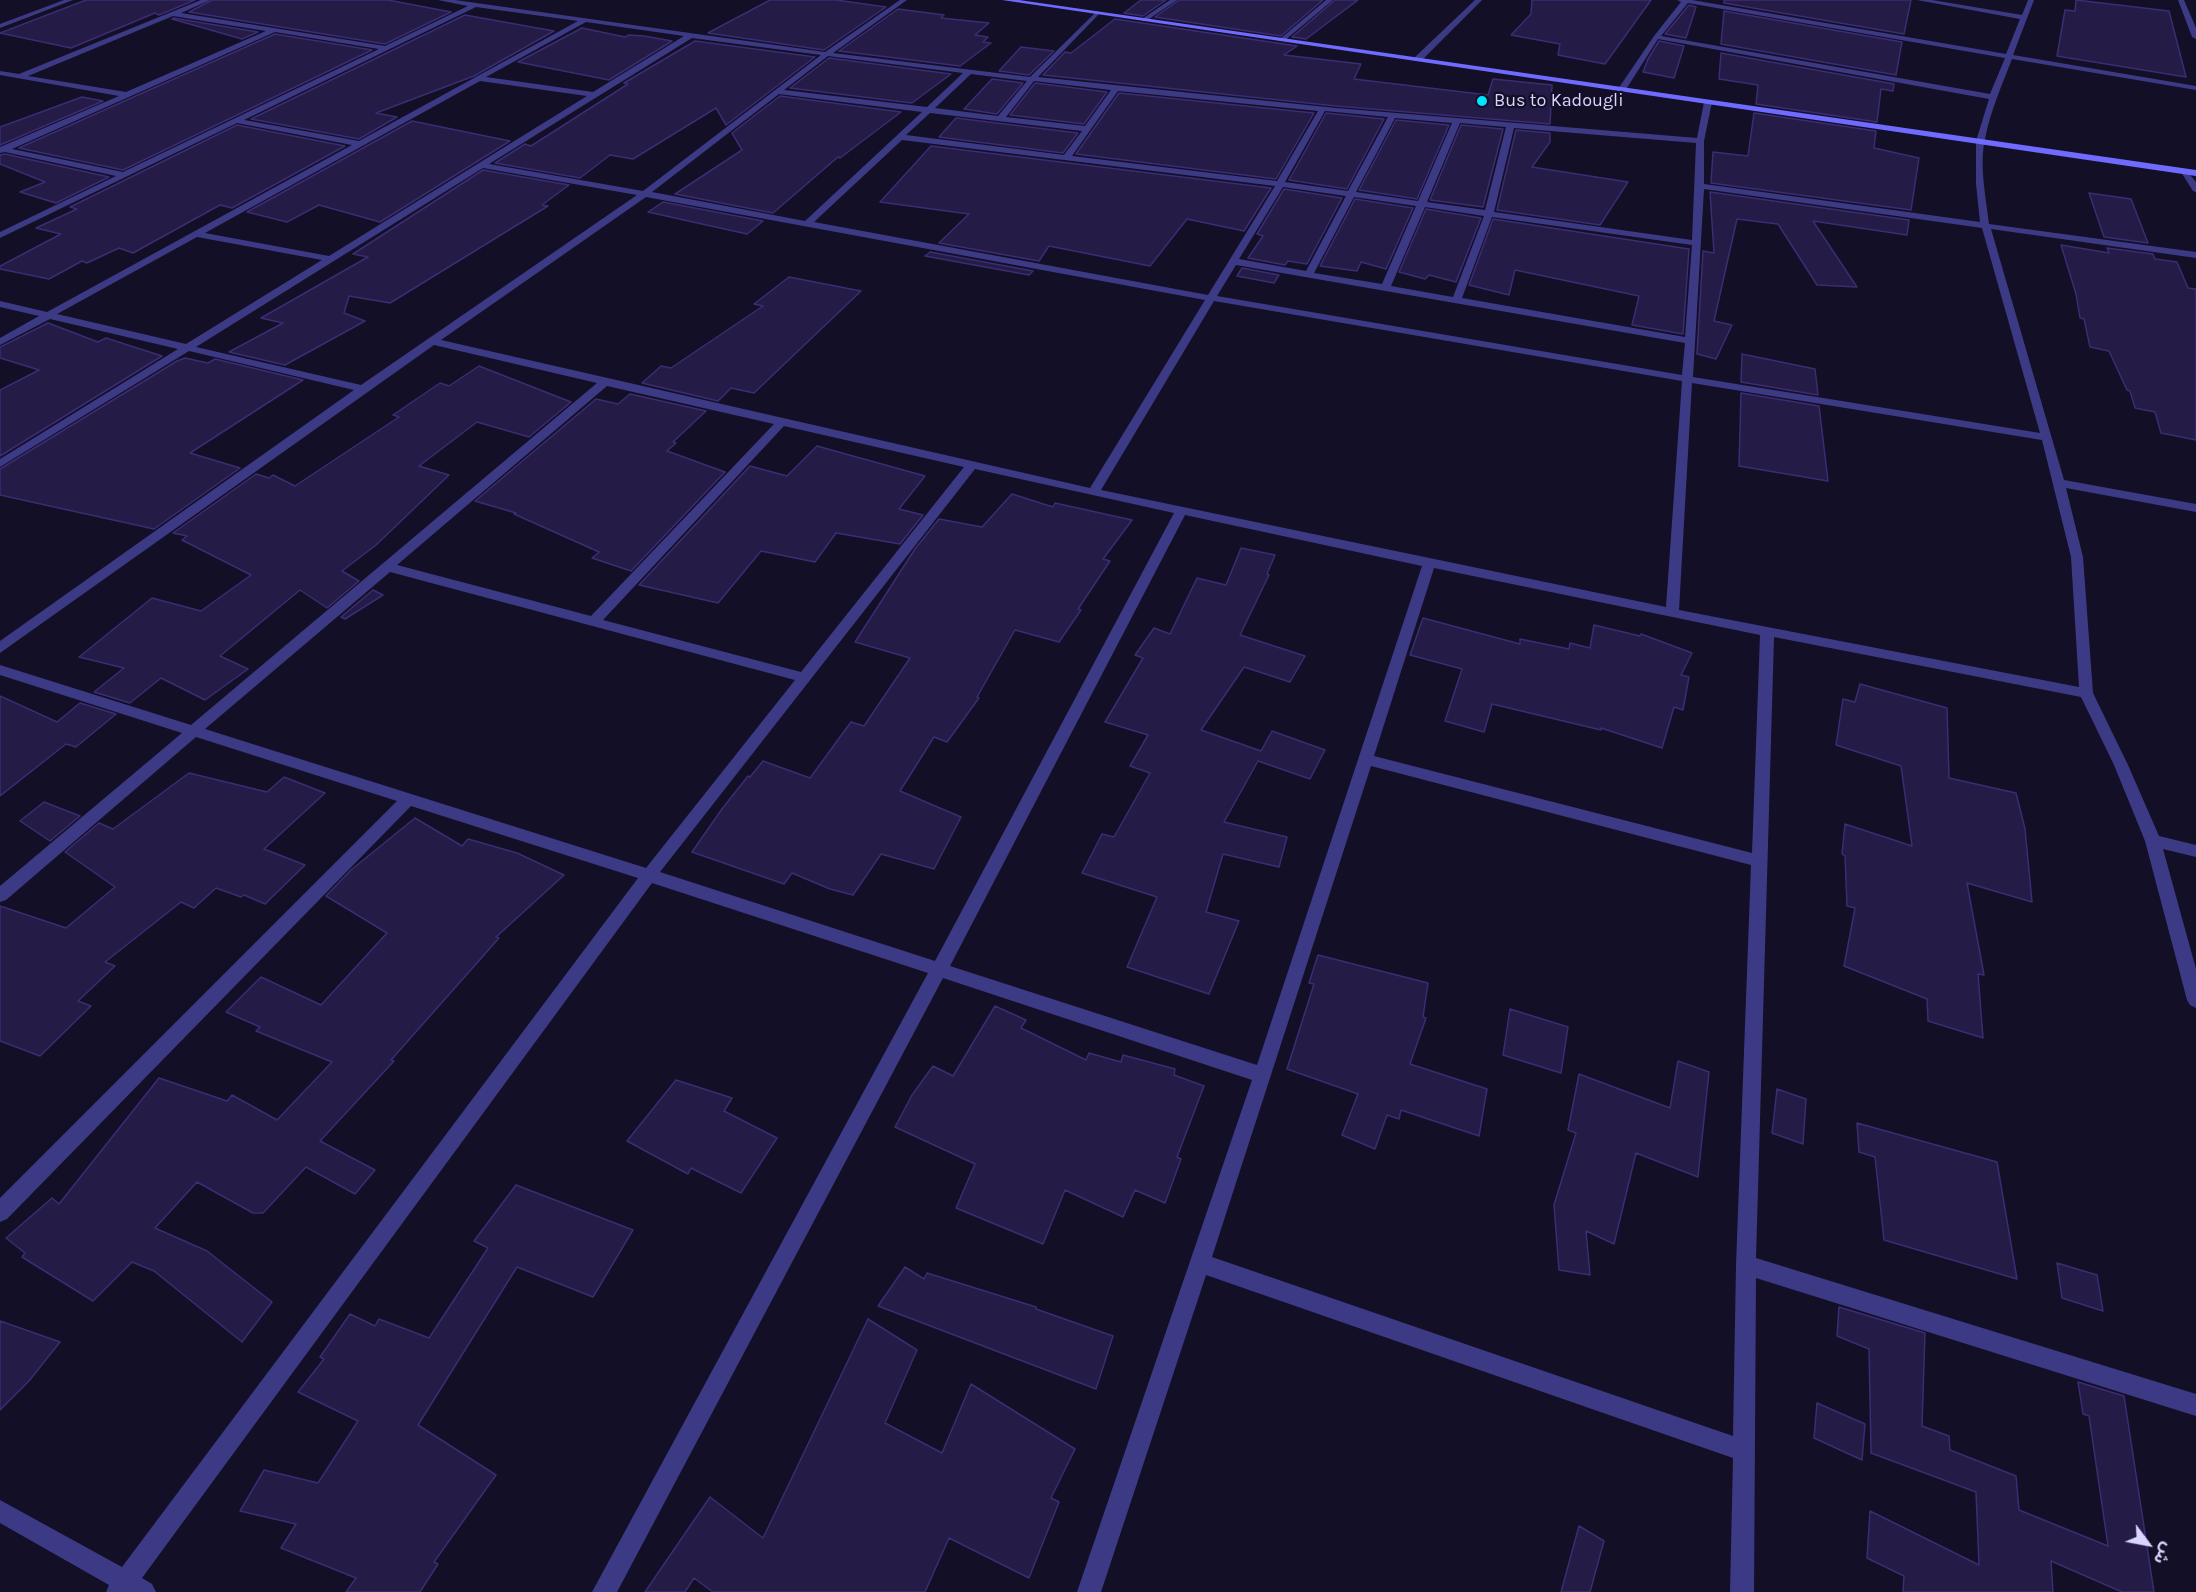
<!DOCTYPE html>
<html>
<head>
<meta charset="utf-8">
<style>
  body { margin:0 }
  #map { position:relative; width:2196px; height:1592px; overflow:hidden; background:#130f26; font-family:Karla,"Noto Sans Arabic",sans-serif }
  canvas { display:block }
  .north { position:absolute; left:2118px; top:1514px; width:60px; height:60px; -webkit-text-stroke:4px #130f26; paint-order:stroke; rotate:122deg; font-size:16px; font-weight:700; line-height:24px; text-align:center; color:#d9d4ff }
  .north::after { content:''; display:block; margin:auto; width:21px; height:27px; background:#d9d4ff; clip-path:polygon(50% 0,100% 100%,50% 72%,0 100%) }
</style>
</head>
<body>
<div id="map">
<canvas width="2196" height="1592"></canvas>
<div class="north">ش</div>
</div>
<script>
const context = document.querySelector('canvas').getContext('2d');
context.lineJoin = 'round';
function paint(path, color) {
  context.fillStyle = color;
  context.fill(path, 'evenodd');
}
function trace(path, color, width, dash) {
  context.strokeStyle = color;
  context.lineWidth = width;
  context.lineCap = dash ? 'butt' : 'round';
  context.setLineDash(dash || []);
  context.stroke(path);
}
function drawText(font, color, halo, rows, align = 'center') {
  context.font = font + ' Karla,sans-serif';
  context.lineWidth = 4.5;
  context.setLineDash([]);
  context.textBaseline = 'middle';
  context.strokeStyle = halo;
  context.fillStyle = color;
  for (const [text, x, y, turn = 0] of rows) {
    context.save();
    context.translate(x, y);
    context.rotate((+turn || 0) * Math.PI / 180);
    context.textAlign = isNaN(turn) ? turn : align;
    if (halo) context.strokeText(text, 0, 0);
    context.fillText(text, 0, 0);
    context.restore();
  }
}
const building = new Path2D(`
  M86 0H195L159 15 155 13 71 48 0 33Z
  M212 0H388L451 12 385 44 189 12Z
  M770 0H836L886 7 824 50 708 33Z
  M1141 0H1166L1143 16 1124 13Z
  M1179 0H1323L1281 36 1155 17Z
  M1335 0H1358L1306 39 1292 37Z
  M1532 0H1651L1605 64 1558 55 1560 44 1511 35 1531 14Z
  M1724 0H1911L1904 34 1724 3Z
  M2076 0 2169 11 2186 77 2057 56 2065 10 2075 11Z
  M1689 5 1696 7 1686 38 1665 34Z
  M898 9 944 15 941 18 989 23 975 35 988 37 983 42 991 43 960 66 839 51Z
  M1724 11 1902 42 1896 75 1721 44Z
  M465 15 554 31 474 76 376 113 397 117 359 139 251 119Z
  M172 19 173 18 258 32 242 39Z
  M1115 19 1297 46 1284 55 1361 64 1354 79 1488 95 1493 79 1552 85 1550 124 1336 106 1043 75 1065 52 1071 53Z
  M582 28 625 37 629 35 644 36 672 41 609 80 518 62Z
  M275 34 372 50 123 170 19 148Z
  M695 41 815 57 726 125 716 108 633 159 610 155 580 178 495 163 525 144 531 146 628 84 624 83Z
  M1659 41 1684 46 1674 78 1643 72 1648 59Z
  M1021 47 1054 51 1029 75 999 71Z
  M1721 53 1894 84 1893 91 1881 89 1877 122 1756 104 1758 85 1719 79Z
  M829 58 951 74 912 103 790 88Z
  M992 79 1023 83 997 114 964 109Z
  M1035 83 1107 92 1084 124 1010 115Z
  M1119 93 1314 113 1276 179 1076 154Z
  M780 96 901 112 840 158 838 157 773 213 675 194 742 150 732 133Z
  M82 97 103 101 0 145V127Z
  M1326 113 1384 119 1347 189 1289 180Z
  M1754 113 1876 131 1874 148 1919 158 1911 210 1711 183 1713 152 1748 156Z
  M956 118 1078 133 1063 153 939 137Z
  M1396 120 1449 125 1417 199 1359 190Z
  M412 121 510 141 380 222 319 205 287 222 247 212Z
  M237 125 345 146 232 208 220 205 133 253 119 248 87 263 82 261 49 279 0 269V266L61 234 36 228 77 209 70 207Z
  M1461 125 1503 129 1483 207 1430 200Z
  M1516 130 1550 133V142L1532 167 1628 182 1600 225 1497 210Z
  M931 146 1271 188 1244 231 1187 219 1150 266 1049 246 1039 261 939 243 969 214 880 202Z
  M5 154 109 177 56 203 20 192 45 182 0 164V155Z
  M483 170 569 185 542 205 548 206 390 303 349 296 344 313 365 321 285 365 229 352 283 323 261 318 368 257 353 254Z
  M1284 189 1342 198 1307 264 1288 261 1285 265 1248 258 1263 236 1257 234Z
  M1710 192 1909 220 1907 235 1813 221 1857 287 1817 285 1778 224 1737 219 1714 321 1732 325 1716 359 1697 354 1703 251 1714 253Z
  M2089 193 2131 199 2148 243 2104 237Z
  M1355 199 1413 208 1386 269 1361 262 1357 271 1320 266Z
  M663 202 763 221 747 234 648 212Z
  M1426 209 1481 218 1456 282 1429 275 1425 279 1399 272Z
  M1493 219 1689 249 1683 334 1632 325 1639 296 1515 270 1509 295 1469 285Z
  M2061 245 2109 253 2107 248 2153 254 2155 259 2177 262 2188 288 2196 289V440L2161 433 2155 412 2135 408 2130 391 2127 390 2109 351 2090 347 2084 319 2080 318 2076 294Z
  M930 252 1033 271 1029 275 925 256Z
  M1242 268 1279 275 1274 283 1237 276Z
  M789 277 861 291 754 393 731 388 718 401 642 383 661 366 671 368 763 306 754 304Z
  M48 323 98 342 106 338 162 356 0 456V390L39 370 0 358V347Z
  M1742 354 1815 369 1818 395 1741 382Z
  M185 358 208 363 215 359 303 380 190 453 240 468 154 529 0 495V469L177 361Z
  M479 366 571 402 529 437 477 422 419 466 449 475 376 545 342 571 359 581 327 608 300 590 220 656 248 669 205 700 161 678 130 703 94 692 124 668 79 657 152 598 201 611 251 575 182 540 187 536 173 533 256 474 269 478 273 475 295 486 399 417 393 415 440 383 449 386Z
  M1741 393 1819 406 1828 481 1739 466Z
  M630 394 706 411 673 442 676 443 667 451 725 472 631 571 592 558 599 552 514 514 516 513 475 501 596 399 618 404Z
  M817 446 925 476 899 509 923 515 900 544 836 533 815 562 761 551 718 603 639 585 750 466 787 476Z
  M1012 494 1053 507 1055 503 1132 520 1103 559 1110 561 1078 609 1081 610 1059 642 1015 630 977 697 979 698 947 742 934 737 900 791 961 817 934 869 881 854 853 895 830 889 792 873 784 884 692 852 722 809 748 776 750 777 763 761 810 778 851 722 864 726 910 658 855 642 915 549 939 519 982 527Z
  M1241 548 1275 555 1267 574 1269 575 1240 635 1305 656 1290 682 1244 667 1201 730 1261 751 1272 731 1325 750 1310 779 1258 761 1224 822 1287 837 1279 867 1223 854 1206 912 1239 921 1209 994 1127 967 1157 897 1082 873 1102 834 1114 837 1150 773 1130 766 1148 735 1105 722 1143 658 1135 655 1154 628 1170 634 1197 578 1226 585Z
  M373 590 383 595 345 619 341 617Z
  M1423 618 1520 644V639L1569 649 1570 643 1590 648 1594 625 1640 636 1641 634 1692 653 1681 675 1689 677 1683 710 1674 707 1662 748 1601 728V730L1492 704 1484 732 1445 721 1462 669 1410 655Z
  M1860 684 1947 708 1949 778 2016 793 2025 829 2032 902 1967 883 1984 975 1978 974 1983 1038 1928 1021 1927 999 1844 966 1855 908 1847 906 1845 856 1842 854 1845 824 1912 846 1901 766 1836 745 1843 699 1855 702Z
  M0 696 57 722 80 703 116 714 76 747 66 744 0 796Z
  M189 773 267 792 284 777 325 793 264 849 305 865 265 904 244 895 241 897 216 888 194 908 181 902 105 962 115 966 78 1001 91 1006 40 1056 0 1041V906L66 928 115 887 65 852 99 823 113 829Z
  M44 802 80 816 50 841 20 821Z
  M415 818 462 846 468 839 517 853 564 875 496 937 499 938 391 1060 394 1061 320 1141 375 1170 355 1194 306 1167 263 1213H253L197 1182 155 1228 207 1251 272 1302 242 1342 154 1271 132 1262 93 1301 22 1257 25 1253 6 1238 52 1198 59 1204 159 1078 227 1101 232 1095 277 1120 332 1062 256 1031 260 1027 226 1012 261 977 321 1005 387 933 326 896 351 870Z
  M1318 955 1428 983 1423 1017 1426 1018 1410 1064 1487 1089 1479 1136 1401 1110 1399 1119 1387 1115 1375 1149 1342 1135 1358 1094 1287 1069 1314 984 1309 983Z
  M995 1006 1026 1020 1021 1028 1086 1060 1089 1053 1121 1062 1123 1055 1175 1069 1174 1075 1204 1086 1177 1157 1181 1159 1165 1203 1135 1190 1123 1217 1065 1190 1043 1244 956 1208 975 1164 895 1127 912 1095 933 1066 953 1076Z
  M1510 1009 1568 1027 1561 1073 1503 1055Z
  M1678 1061 1709 1072 1698 1177 1636 1153 1614 1244 1586 1231 1590 1275 1559 1270 1554 1205 1576 1133 1568 1130 1579 1074 1670 1108Z
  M676 1080 732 1098 724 1111 777 1138 741 1193 691 1168 688 1174 627 1141Z
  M1777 1089 1806 1099 1803 1144 1772 1133Z
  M1857 1123 1997 1162 2017 1279 1884 1240 1875 1157 1859 1152Z
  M516 1185 633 1230 593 1297 517 1267 418 1425 496 1475 434 1562 438 1564 420 1592H346L356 1578 281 1548 296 1524 240 1511 264 1470 318 1483 358 1421 298 1392 324 1359 320 1357 350 1314 375 1326 379 1319 429 1338 488 1248 474 1241Z
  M2057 1263 2097 1275 2103 1311 2062 1298Z
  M905 1267 924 1279 927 1273 1036 1307V1309L1113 1336 1096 1389 878 1306Z
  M1839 1307 1925 1333 1922 1426 1949 1436 1950 1450 2016 1476 2019 1510 2108 1546 2089 1416 2083 1414 2078 1382 2124 1396 2154 1592H2122L2051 1561 2053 1592H1903L1904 1576 1867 1558 1870 1511 1979 1565 1976 1492 1871 1453 1869 1349 1837 1336Z
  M868 1319 917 1350 885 1423 942 1453 971 1384 1075 1449 1051 1498 1059 1502 1029 1578 949 1538 925 1592H713L694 1578 685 1592H645L710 1497 763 1538Z
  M0 1321 60 1342 29 1381 0 1410Z
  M1817 1403 1865 1424 1862 1460 1814 1438Z
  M1579 1526 1604 1541 1590 1592H1561Z`);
const street = new Path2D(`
  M64 0H73L0 28V24Z
  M201 0H210L181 13 385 46 468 6 438 0H455L825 52 900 0H907L833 53 1030 77 1097 11 1099 14 1038 77 1336 108 1697 138 1704 102 1708 100 1712 102 1704 141V184L1980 222 1976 184V141L1989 99 1658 39 1625 91 1618 89 1654 36 1681 2 1677 0H1692L2006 54 2020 19 1917 0H1932L2022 15 2028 0H2034L2013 55 2196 86V90L2012 59C2002 85 1990 112 1985 139 1979 166 1986 197 1989 224L2196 252V258L1991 229 2064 480 2196 504V512L2066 488 2083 557 2093 693 2128 765 2159 836 2196 845V857L2163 849 2196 969V1008L2190 1005 2187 1000 2145 841 2114 765 2081 697 1774 637 1756 1258 2196 1394V1416L1756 1278 1754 1592H1730L1733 1458 1206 1275 1101 1592H1077L1252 1080 943 978 617 1592H592L928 973 652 883 142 1578 152 1584 156 1592H106L109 1585 0 1523V1500L122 1567 638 878 411 806 7 1219 0 1222V1198L397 801 196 737 6 900 0 902V886L182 733 0 675V665L191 725 597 383 434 345 0 653V641L354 390 189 351 0 467V459L178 349 50 319 0 345V338L39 316 0 307V301L47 312 352 145 237 123 0 238V232L116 176 5 152 0 153V147L119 96 0 75V71L19 74ZM1688 3 2005 58 1990 94 1661 36ZM476 7 578 21 359 141 244 120ZM173 16 266 31 126 92 28 76ZM586 22 684 36 593 92 486 77ZM275 32 379 49 123 172 12 149ZM692 38 821 55 643 191 489 164ZM828 56 963 73 927 107 784 90ZM971 74 1027 81 998 116 935 108ZM480 81 587 96 329 256 205 233ZM1034 81 1111 90 1085 126 1006 117ZM1118 91 1318 111 1277 181 1072 156ZM779 94 922 112 805 221 652 192ZM1325 111 1388 117 1348 191 1285 182ZM930 113 1082 131 1064 155 906 135ZM1395 118 1452 123 1418 201 1356 192ZM1460 123 1506 127 1485 210 1427 202ZM1514 128 1696 143 1692 240 1494 212ZM902 140 1275 186 1208 295 814 222ZM483 168 637 195 361 385 196 347ZM1283 187 1346 196 1306 271 1239 259ZM1704 189 1982 228 2040 433 1693 377ZM646 197 1205 300 1090 488 441 340ZM1354 197 1416 206 1382 284 1314 273ZM1425 207 1484 216 1453 297 1391 286ZM1492 217 1692 245 1685 337 1462 298ZM197 237 322 260 186 344 57 314ZM1236 265 1685 343 1682 375 1217 296ZM1214 301 1682 381 1666 607 1101 490ZM1692 383 2042 440 2071 557 2079 687 1679 610ZM607 386 774 424 591 616 397 565ZM784 426 964 467 801 672 603 620ZM975 469 1174 513 935 961 660 872ZM1185 515 1422 566 1257 1065 950 966ZM1434 568 1760 635 1752 853 1374 756ZM390 572 795 680 646 868 205 729ZM1371 766 1751 865 1736 1265 1733 1436 1212 1257Z
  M1170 0H1177L1146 21H1142V19Z
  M1326 0H1333L1284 41H1280V39Z
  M1475 0H1482L1421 61H1415V57Z
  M2178 0H2184L2196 28V39L2192 37Z
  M2185 169 2196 182V192L2193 191 2181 172Z`);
const secondary = new Path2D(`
  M1002 0H1019L2196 170V176Z`);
const markers = [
  [1482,101,6,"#00e5ff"]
];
const farPoinames = [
  ["Bus to Kadougli",1494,101]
];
paint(building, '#241b47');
trace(building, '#3b2d73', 1.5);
paint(street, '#3d3a85');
paint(secondary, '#6f6bff');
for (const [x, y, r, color] of markers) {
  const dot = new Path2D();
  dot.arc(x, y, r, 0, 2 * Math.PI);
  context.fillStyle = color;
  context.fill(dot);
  trace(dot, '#130f26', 2);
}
drawText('18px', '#d9d4ff', '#130f26', farPoinames, 'left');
</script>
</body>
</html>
